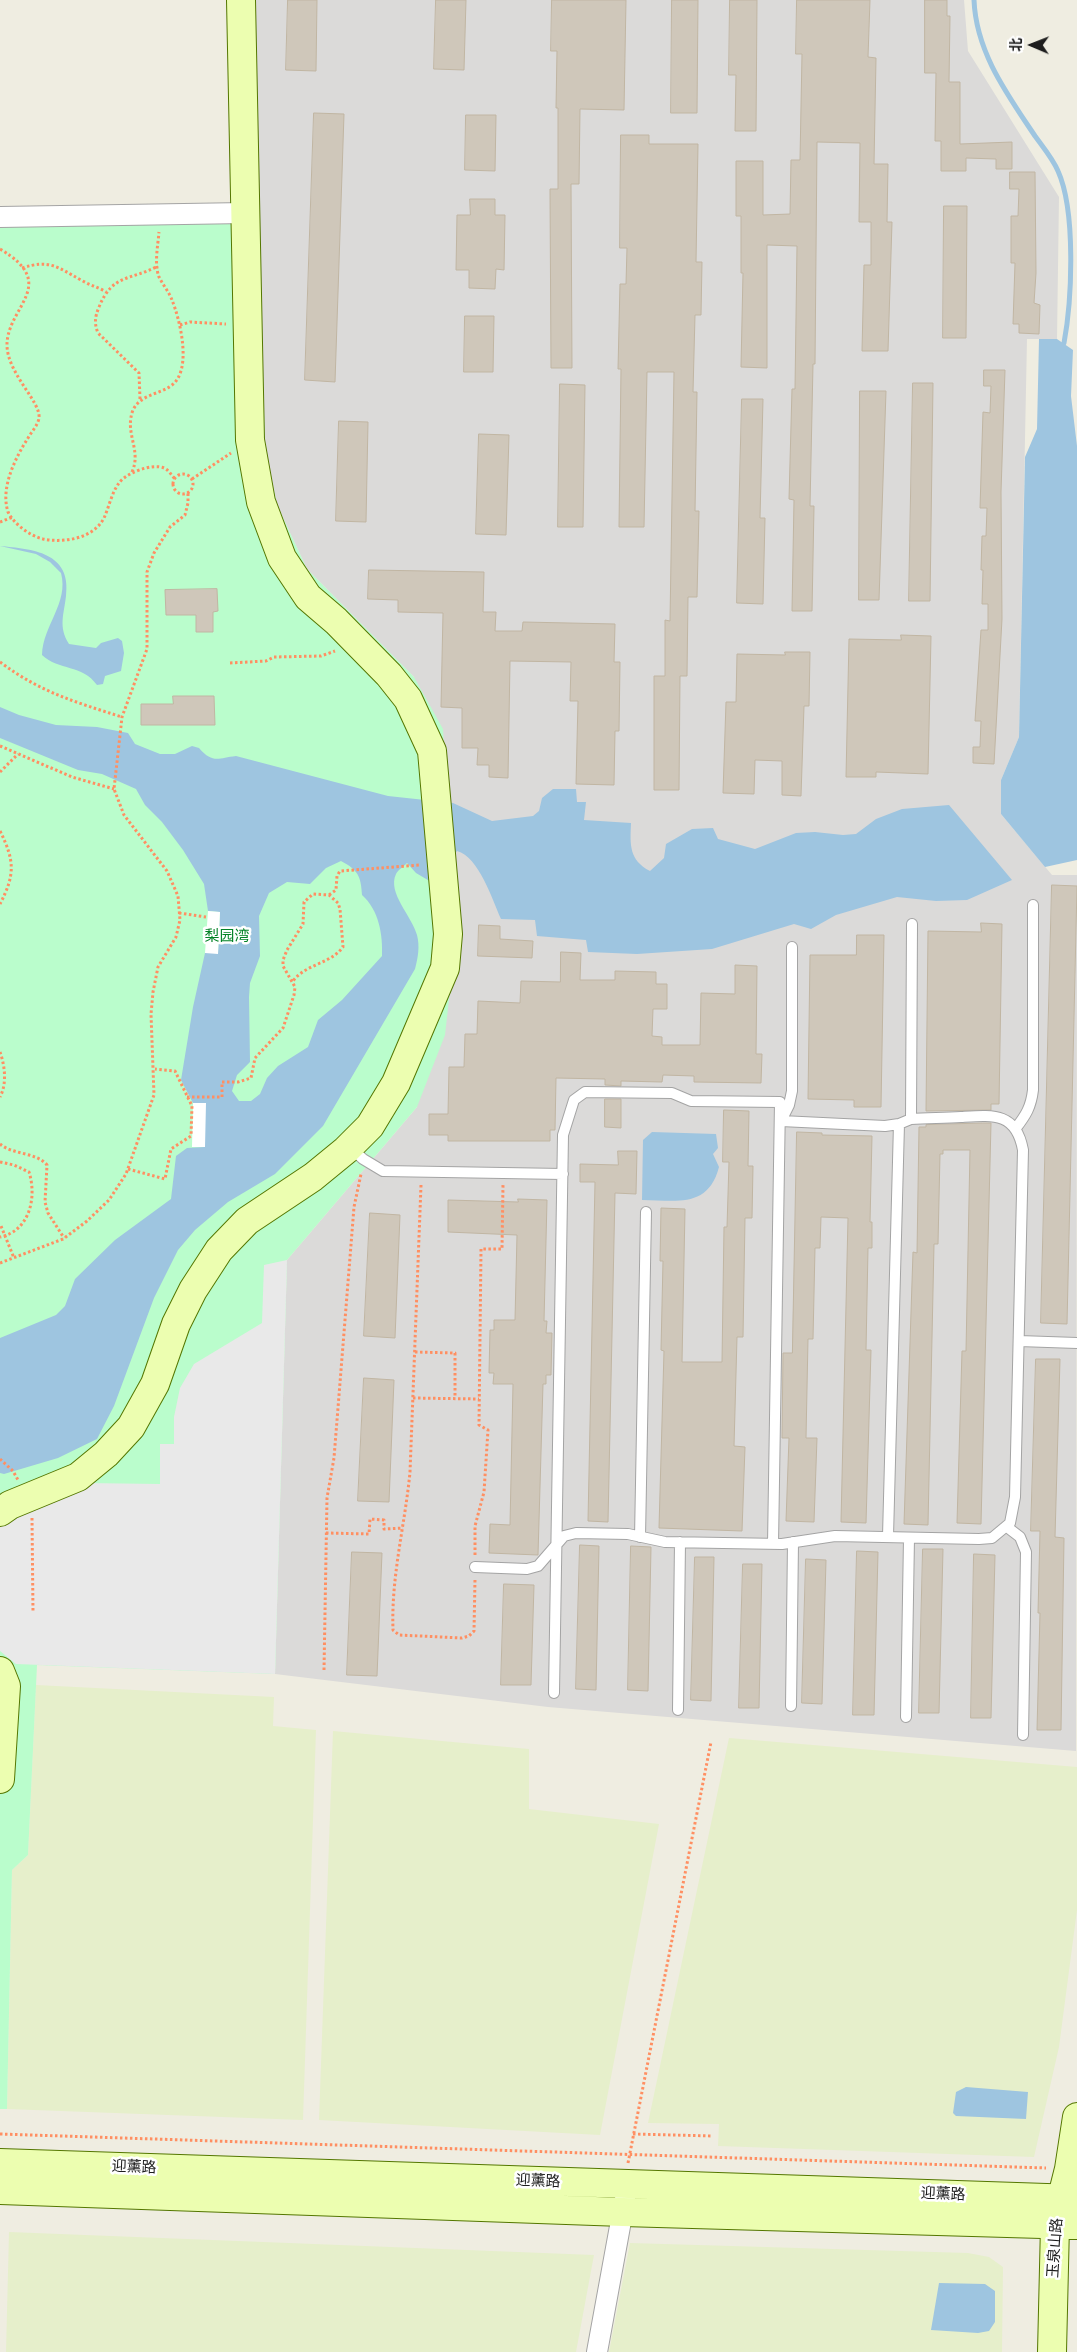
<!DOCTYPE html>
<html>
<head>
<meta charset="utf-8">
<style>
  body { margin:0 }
  #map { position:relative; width:1077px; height:2352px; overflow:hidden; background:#efede1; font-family:"Nunito Sans","Noto Sans SC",sans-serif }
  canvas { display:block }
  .north { position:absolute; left:1007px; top:20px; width:50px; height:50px; -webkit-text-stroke:4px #fff; paint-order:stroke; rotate:271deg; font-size:14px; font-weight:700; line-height:20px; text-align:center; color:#1d1d1d }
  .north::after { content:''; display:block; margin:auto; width:18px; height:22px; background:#1d1d1d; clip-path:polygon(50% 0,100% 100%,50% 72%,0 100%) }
</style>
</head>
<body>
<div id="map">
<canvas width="1077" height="2352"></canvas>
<div class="north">北</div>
</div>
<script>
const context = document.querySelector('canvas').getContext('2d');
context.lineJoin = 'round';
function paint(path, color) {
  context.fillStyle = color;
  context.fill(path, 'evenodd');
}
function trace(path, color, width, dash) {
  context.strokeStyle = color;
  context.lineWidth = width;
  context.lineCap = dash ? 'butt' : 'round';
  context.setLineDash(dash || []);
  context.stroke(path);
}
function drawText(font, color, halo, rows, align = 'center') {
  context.font = font + ' "Nunito Sans","Noto Sans SC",sans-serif';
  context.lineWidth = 5;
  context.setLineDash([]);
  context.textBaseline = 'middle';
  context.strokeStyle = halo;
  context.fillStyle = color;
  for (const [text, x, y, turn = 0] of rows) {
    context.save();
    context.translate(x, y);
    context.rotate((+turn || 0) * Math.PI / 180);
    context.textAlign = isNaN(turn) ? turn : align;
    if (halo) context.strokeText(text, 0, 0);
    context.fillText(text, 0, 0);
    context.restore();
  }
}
const residential = new Path2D(`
  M253 0H964L968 51 1059 197 1057 339H1027L1019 737 1001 780V814L1052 875H1077L1076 1751 548 1707 275 1674 287 1260 417 1107 414 677 307 569 277 505 265 448Z`);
const farmland = new Path2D(`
  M36 1685 274 1697 273 1726 316 1730 303 2120 7 2109 12 1870 28 1855Z
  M333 1731 529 1749V1809L659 1824 600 2135 319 2120Z
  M729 1738 1077 1767V1910L1059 2047 1034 2157 718 2146 719 2124 648 2123Z
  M9 2232 594 2255 576 2352H6Z
  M630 2243 968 2253 989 2257 1003 2267 1002 2352H609Z`);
const park = new Path2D(`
  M259 221 265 448 277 505 307 569 414 677 443 729 455 946 445 1035 417 1107 287 1260 275 1674 37 1665 28 1855 12 1870 7 2109H0V225Z`);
const parking = new Path2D(`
  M287 1260 275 1674 16 1664 0 1651V1526L4 1522 83 1483 160 1484V1444H174V1417L180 1388 194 1364 262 1323 264 1265Z`);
const water = new Path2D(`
  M1039 339H1057L1073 350 1071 396 1077 446V860L1045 867 1001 814V780L1019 737 1025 457 1037 429Z
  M0 546C32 549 72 552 66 596 64 614 58 627 69 644L96 648 101 643 118 638 122 641 124 653 121 671 105 676 103 684 97 685C82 664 59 671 42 655 43 625 69 603 61 573L50 562 36 554Z
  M0 707 19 715 56 725 97 727 128 733 135 744 160 754H175L192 746 199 748C213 764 218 758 236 756L388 796 453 803 492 821 533 816 539 811 542 798 553 789H576L577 802H586L584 820 631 823C630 845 629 860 650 871L664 858 666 844 692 829 713 828 718 839 755 849 796 833 815 832 843 835 856 834 876 819 902 809 949 805 1012 880 967 900 936 901 897 897 836 915 811 929 794 924 712 949 637 954 588 952 586 940 537 936 535 920 501 919C492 899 479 857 457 851L433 883 416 873 407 863C404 866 398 870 396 874 387 893 412 916 417 935 420 946 418 958 415 969L323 1126 275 1174 228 1202 195 1230 178 1250 154 1298 114 1406 97 1439 58 1458 4 1474 0 1473V1338L56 1315 65 1306 75 1279 115 1240 171 1199 176 1156 187 1148 205 1147V1103H193L181 1080 193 1007 205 953H218L220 912 208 911 204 884 183 850 162 822 145 805 136 789 102 774 78 770 0 738ZM341 861C358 870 361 876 362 895 379 910 383 935 382 956L342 1000 318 1020 308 1047 278 1066 267 1078 260 1094 251 1101H239L232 1091 237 1075 250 1062 249 997 250 983 260 956 259 916 269 893 287 882 310 884 326 868Z
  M652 1132 716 1134 718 1148 713 1154 719 1167C708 1209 676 1200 642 1200L643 1140Z
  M966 2087 1028 2092 1026 2119 956 2116 953 2113 956 2092Z
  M939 2283 985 2284 995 2291V2322L989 2331 978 2333 931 2330Z`);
const pier = new Path2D(`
  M208 911 220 912 218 954 205 953Z
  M193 1103H206L205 1147H192Z`);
const stream = new Path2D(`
  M974 0C976 52 1007 94 1035 136 1043 147 1053 159 1058 171 1076 211 1072 300 1064 343`);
const building = new Path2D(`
  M288 0H317L316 71 286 70Z
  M436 0H466L464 70 434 69Z
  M552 0H626L624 110 580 109 579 184H571L572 368H551L550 189H558V108H556L557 51H551Z
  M672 0H698L697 113H671Z
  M730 0H757L756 131H735L736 75H729Z
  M797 0H870L868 57 876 58 874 164H888L887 222H892L888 351H862L864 265H871V222H859L860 143 817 142 815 364H813L810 506H814L812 611H792L794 500 789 499 792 389H795L797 246 767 245V368L741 367 743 273H741V216H736V161H763V215L790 214 791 160H800L802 54H796Z
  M925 0H947V16H950L949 82H960V144L1012 142V169H996V159L966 158V171H941V141H935L936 73H925Z
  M314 113 344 114 335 382 305 380Z
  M466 115H496L495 171 465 170Z
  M621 135H649V144H698L696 262H702L701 315H695L693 392H697L695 511H699L697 597H688L687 676H680L679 790H654V676H665V620L670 621 674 372H647L644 527H619L621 369H618L620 284H626L627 248H620Z
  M1010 172H1035L1036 273 1034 303 1040 305 1039 334 1019 333V324H1013L1015 263H1011V216H1018L1019 189H1010Z
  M470 199H495V215H505L504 270 496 269 495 289 469 288V270H456L457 215H470Z
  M944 206H967L966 338H943Z
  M465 316H494L493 372H464Z
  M984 370H1005L1001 492 1002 619 994 764 973 763V747H980L981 721H975L981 630H988V604H982L983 570H981L982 536H986L987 508H980L983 412 990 413 991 386H984Z
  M913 383H933L930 601H909Z
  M560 384 585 385 583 527H558Z
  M860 391H886L879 600H859Z
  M742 399H763L760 518H765L763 604 737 603Z
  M339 421 368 422 366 522 336 521Z
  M479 434 509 435 506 535 476 534Z
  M369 570 484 572 483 612H496L495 631H522L523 622 615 624 614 662H620L619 731H615L614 785 576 784 578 701H570L571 662 510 661 508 778 489 777V765H477L478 748H462V708L441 707 443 613 398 612V600L368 599Z
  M217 589 218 611 213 612V632H196V615H166L165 590Z
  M901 635 931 636 928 774 876 772V777H846L849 639 901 640Z
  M785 652H810L809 706H804L801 796 782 795V761L755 760 754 794 723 793 726 702H736L737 654 785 655Z
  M173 696H214L215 725H141V704H173Z
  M1052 885 1077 886 1067 1324 1041 1323Z
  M981 923 1002 924 999 1104H991V1110L926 1111 928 931 981 932Z
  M479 925 500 926V939L533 941 532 958 478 956Z
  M857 935H884L881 1107H854V1100L808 1099 810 955H856Z
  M561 952 581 953 580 980H615V971L656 972V984H667V1009H653L652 1036 662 1037V1045H700L701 993 735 994V965L757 966 756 1054H762L761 1083 694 1082V1076L663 1075 662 1082 621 1081V1086L605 1085V1079L556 1078 555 1130H550V1141H448V1135H429V1114H448L449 1067H464L465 1034H477L478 1001 520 1003 521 981 560 982Z
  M605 1099H621V1128L605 1127Z
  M724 1110 749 1111 748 1166H753L752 1218H745L743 1337H737L734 1446 745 1447 742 1531 659 1528 664 1351 661 1350 663 1261H660L661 1208 685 1209 682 1362H722L724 1227H727L729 1162H723Z
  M983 1123H991L981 1524 957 1523 962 1351H966L970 1150H943V1154H940L938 1244H934L928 1525 904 1524 913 1252 917 1253 919 1127H926V1125Z
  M797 1132 822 1133V1135L872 1136 870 1222H872V1248H868L866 1350H871L866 1523 841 1522 848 1218 821 1217 820 1248H815L813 1339H808L806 1438H817L814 1522 786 1521 789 1438H782L783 1353H792Z
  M618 1151H637L636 1194 615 1193 608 1522 588 1521 595 1182H580V1164L618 1165Z
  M518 1199 547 1200 544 1321H547L546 1333H552L551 1375H546V1384H543L538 1555 489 1553 490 1524 510 1525 513 1384H493L494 1373H489L490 1330H494V1320H515L517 1235 448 1232V1200L518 1202Z
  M370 1213 400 1215 395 1338 364 1336Z
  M1036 1359H1060L1055 1537 1064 1538 1061 1730H1037L1040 1613H1038L1040 1531H1031Z
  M364 1378 394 1380 389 1502 358 1501Z
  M580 1545 599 1546 596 1690 576 1689Z
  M631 1546 651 1547 648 1691 628 1690Z
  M923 1549H943L939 1713H919Z
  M857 1551 878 1552 874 1715H853Z
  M352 1552 382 1553 377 1676 347 1675Z
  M974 1554 995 1555 991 1718H971Z
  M695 1557H714L711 1701 691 1700Z
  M806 1559 826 1560 822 1704 802 1703Z
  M743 1564H762L759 1708H739Z
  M504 1584 534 1585 531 1685H501Z`);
const path = new Path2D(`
  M0 249C61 285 6 307 7 346 8 374 41 402 39 418 38 425 32 431 28 438 16 457 0 487 8 512 14 524 30 536 43 539 64 543 93 539 104 518 109 507 112 492 119 483 126 473 152 463 164 468 169 470 171 475 175 479
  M22 268C50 259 57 267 81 280 89 285 98 287 106 292
  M180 325 190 322 226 324
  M140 399 139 373 98 333C94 323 95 317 99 307 113 273 130 281 158 266
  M132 472C142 450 124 433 133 410 142 391 169 395 178 378 189 359 180 320 172 300 169 292 163 285 159 277 154 264 158 245 159 232
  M173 484a10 10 0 1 1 20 0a10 10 0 1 1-20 0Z
  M192 479 231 453
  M0 522 13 517
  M0 662C40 692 75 702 122 717
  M230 663 266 661 274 657 321 656 335 651
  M0 746 72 777 114 789
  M0 772 18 754
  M0 831C15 861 15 875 0 904
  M329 895 336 890 337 876 340 871 420 865
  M179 913 206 917
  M0 1052C5 1066 7 1084 0 1097
  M187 1097H222V1082H238L251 1078 255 1058 283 1028 294 995 295 987 283 966V960L287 950 303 924 304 902 313 894 329 895 338 903 340 909 343 947C329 965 307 963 293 981
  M0 1144C13 1155 36 1152 47 1165L45 1202 48 1213 64 1238
  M0 1162 14 1165 29 1172C37 1197 30 1231 0 1237
  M128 1169 165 1179 171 1149 191 1136 192 1106 175 1071 155 1069
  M421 1185 410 1472C405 1525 391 1576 393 1630L399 1635 462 1638 469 1636 474 1631 475 1579
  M1 1226 14 1258
  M0 1263 63 1239 87 1221 109 1200 126 1174 154 1095 151 1014 153 992 158 967 176 937 180 920 178 896 167 871 124 815 114 789 122 717 147 649V572L154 553 170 527 185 515 188 503V493
  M415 1352 455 1353V1398
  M413 1398 479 1399
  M0 1459 13 1471 18 1480
  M32 1518 33 1612
  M326 1533 369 1534 370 1519 384 1520V1529L403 1528
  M475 1555V1526L484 1492 488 1430 479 1425 481 1249H502L503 1185
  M324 1670 327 1498 334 1458 354 1207 361 1174
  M0 2134 1046 2168
  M633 2134 713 2136
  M628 2163 711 1742`);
const lane = new Path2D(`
  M911 1119 912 924
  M1016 1128C1026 1115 1031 1107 1033 1090V905
  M350 1147 363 1159 383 1171 563 1174
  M1019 1341 1077 1343
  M1007 1527 1020 1537 1026 1552 1023 1735
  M888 1536 899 1124
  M640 1537 646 1212
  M475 1567 527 1569 538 1566 564 1536 576 1533 628 1534 665 1542 782 1544 835 1536 979 1539 992 1538 1010 1523 1015 1497 1023 1150C1016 1112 993 1115 961 1117 944 1118 928 1118 911 1119L899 1124 885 1126 781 1121 789 1105 792 1091V947
  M554 1693 563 1135 574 1100 585 1092 672 1093 691 1101 780 1102 773 1544
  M791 1706 793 1542
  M678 1710 680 1542
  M906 1717 909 1538`);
const street = new Path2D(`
  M0 217 245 213
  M597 2352 625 2199`);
const secondary = new Path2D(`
  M0 1512 10 1505 78 1477 106 1454 131 1427 155 1384 176 1324 193 1290 219 1250 247 1221 313 1177 346 1150 370 1126 396 1083 445 968 448 934 432 751 408 699 389 675 336 621 308 597 282 558 261 502 250 440 241 0
  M0 1671 6 1686 0 1779
  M0 2163 1077 2199
  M0 2190 623 2212 1077 2225
  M1052 2352 1055 2225 1069 2169 1077 2117`);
const parkNames = [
  ["梨园湾",227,937]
];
const streetNames = [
  ["迎薰路",134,2168,2],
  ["迎薰路",538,2182,2],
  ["迎薰路",943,2195,2],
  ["玉泉山路",1056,2248,-86]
];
paint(residential, '#dbdad9');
paint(farmland, '#e6efcb');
paint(park, '#bafdcc');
paint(parking, '#e9e9e9');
paint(water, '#9ec5e0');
paint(pier, '#fff');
trace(stream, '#9ec5e0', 5);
paint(building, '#cfc7ba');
trace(building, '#c1b6a3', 1);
trace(lane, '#a4a4a4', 12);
trace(street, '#a4a4a4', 22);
trace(secondary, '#547700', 30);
trace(path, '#ff8f62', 3, [2.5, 2.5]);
trace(lane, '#fff', 10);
trace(street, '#fff', 20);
trace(secondary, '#ecfeb0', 28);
drawText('15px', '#038225', '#fff', parkNames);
drawText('15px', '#1d1d1d', '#fff', streetNames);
</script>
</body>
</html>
